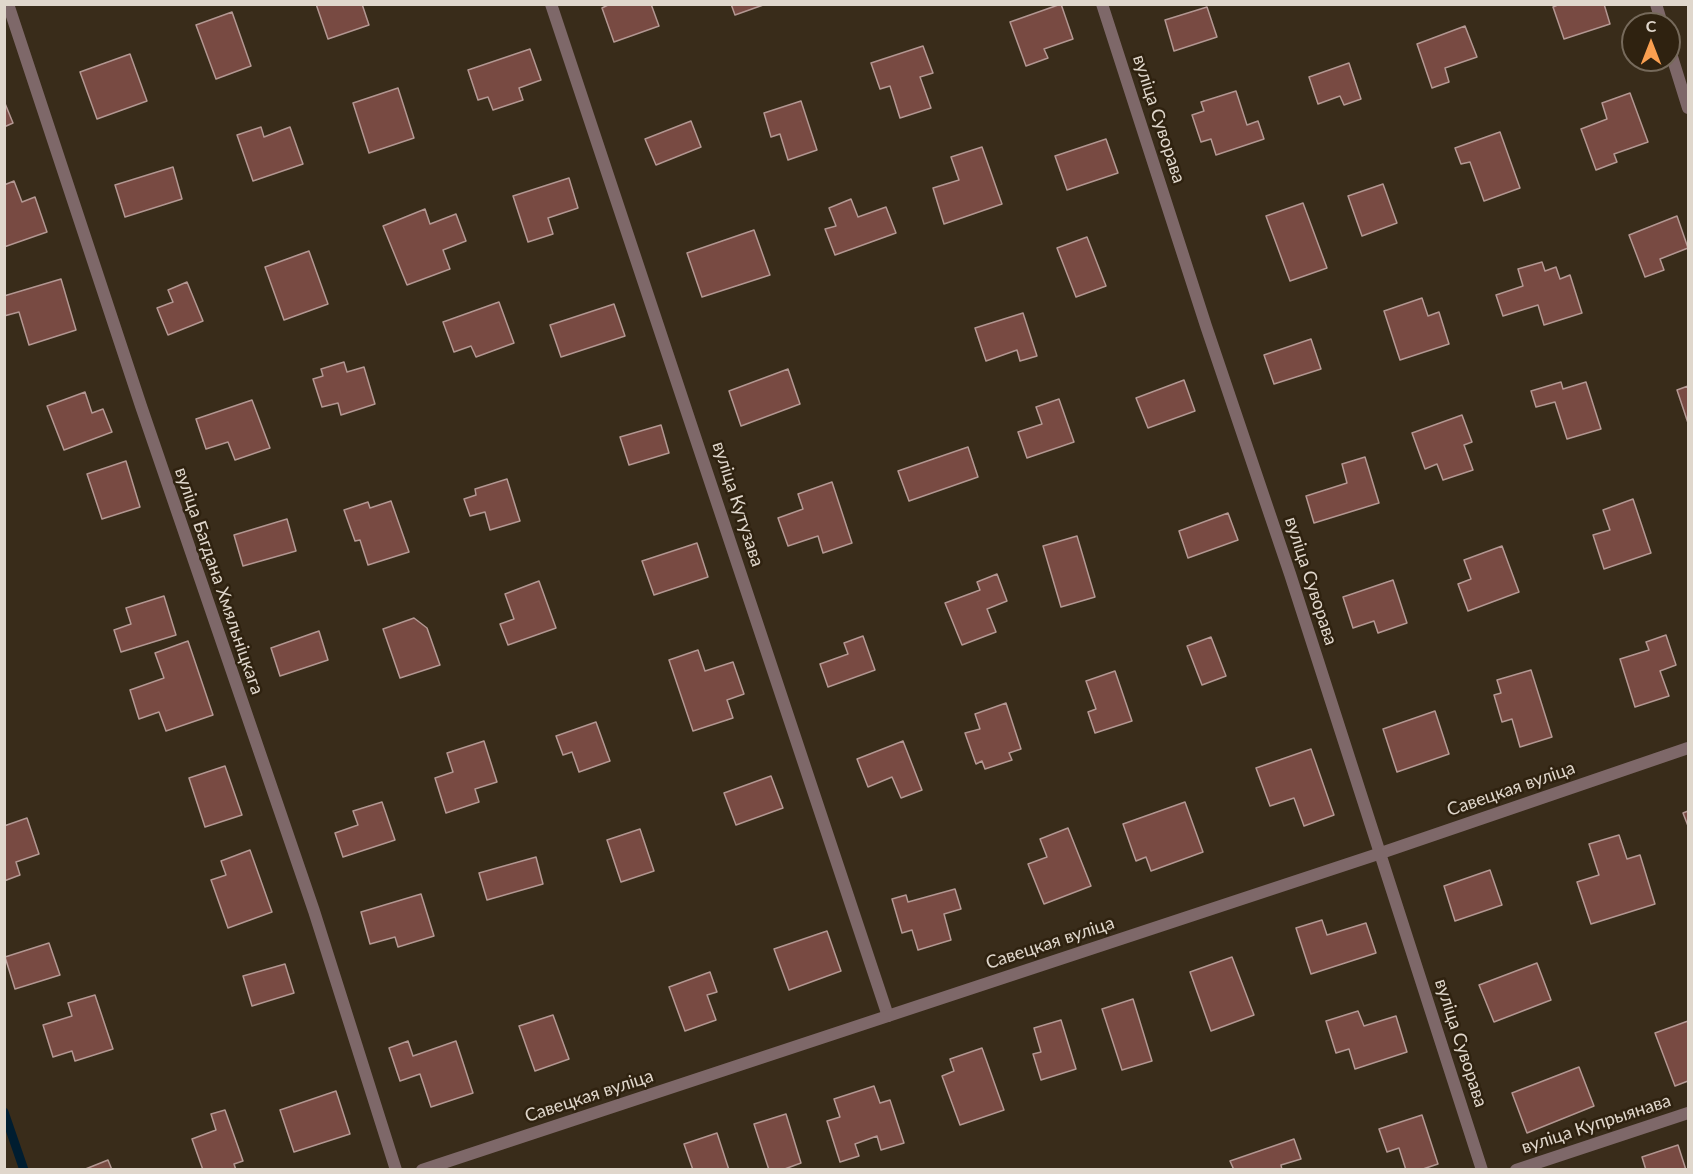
<!DOCTYPE html>
<html>
<head>
<meta charset="utf-8">
<style>
  body { margin:0 }
  #map { position:relative; width:1693px; height:1174px; overflow:hidden; background:#392c1a; font-family:Lato,sans-serif }
  canvas { display:block }
  .frame { position:absolute; inset:0; border:6px solid #e0d7cc; pointer-events:none }
  .north { position:absolute; left:1621px; top:12px; width:60px; height:60px; box-sizing:border-box; background:#2f2210; border:2px solid #766a5b; border-radius:50%; rotate:0deg; font-size:16px; font-weight:700; line-height:24px; text-align:center; color:#e0d7cc }
  .north::after { content:''; display:block; margin:auto; width:21px; height:27px; background:#fa9f50; clip-path:polygon(50% 0,100% 100%,50% 72%,0 100%) }
</style>
</head>
<body>
<div id="map">
<canvas width="1693" height="1174"></canvas>
<div class="frame"></div>
<div class="north">С</div>
</div>
<script>
const context = document.querySelector('canvas').getContext('2d');
context.lineJoin = 'round';
function trace(path, color, width, dash) {
  context.strokeStyle = color;
  context.lineWidth = width;
  context.lineCap = dash ? 'butt' : 'round';
  context.setLineDash(dash || []);
  context.stroke(path);
}
function paint(path, color) {
  context.fillStyle = color;
  context.fill(path, 'evenodd');
}
function drawText(font, color, halo, rows, align = 'center') {
  context.font = font + ' Lato,sans-serif';
  context.lineWidth = 5;
  context.setLineDash([]);
  context.textBaseline = 'middle';
  context.strokeStyle = halo;
  context.fillStyle = color;
  for (const [text, x, y, turn = 0] of rows) {
    context.save();
    context.translate(x, y);
    context.rotate((+turn || 0) * Math.PI / 180);
    context.textAlign = isNaN(turn) ? turn : align;
    if (halo) context.strokeText(text, 0, 0);
    context.fillText(text, 0, 0);
    context.restore();
  }
}
const stream = new Path2D(`
  M4 1112 24 1170`);
const building = new Path2D(`
  M316 4H362L369 25 328 39Z
  M610 4H651L659 26 614 42 602 8Z
  M731 4H766L735 15Z
  M1061 4 1073 39 1044 49 1048 58 1026 66 1010 22Z
  M1560 4H1604L1610 24 1564 39 1553 7Z
  M1207 7 1217 37 1174 51 1165 20Z
  M232 12 251 66 216 79 196 25Z
  M1465 26 1477 57 1445 68 1449 82 1432 88 1417 44Z
  M923 46 933 73 920 77 931 108 900 118 890 86 880 89 871 63Z
  M530 49 541 80 519 88 523 100 493 110 488 97 478 100 468 70Z
  M130 54 147 101 97 119 80 72Z
  M1349 63 1361 99 1344 105 1340 96 1318 104 1309 77Z
  M398 88 414 138 369 153 353 103Z
  M1236 91 1247 125 1258 121 1264 139 1216 155 1211 139 1201 142 1192 115 1204 111 1201 102Z
  M1630 93 1648 142 1614 154 1617 162 1596 170 1581 129 1607 119 1602 103Z
  M4 101 13 123 4 127Z
  M801 101 817 150 788 160 780 134 771 137 764 113Z
  M691 121 701 147 656 165 645 139Z
  M261 127 264 137 290 127 303 164 253 181 237 135Z
  M1500 132 1520 188 1484 201 1470 162 1461 164 1455 148Z
  M1106 139 1118 173 1067 190 1055 156Z
  M982 147 1002 204 944 224 933 188 959 180 951 157Z
  M173 167 182 199 125 217 115 185Z
  M569 178 578 208 548 218 553 234 528 242 513 196Z
  M14 181 22 202 35 197 47 232 4 247V185Z
  M1383 184 1397 223 1362 236 1348 196Z
  M851 199 858 217 886 207 896 233 835 255 825 229 836 226 829 208Z
  M1303 203 1327 268 1290 281 1266 216Z
  M425 209 430 224 456 214 466 241 443 250 450 269 407 285 383 226Z
  M1677 216 1688 248 1660 259 1664 270 1645 277 1629 235Z
  M754 230 770 275 702 297 687 253Z
  M1087 237 1106 286 1076 297 1057 248Z
  M309 251 328 304 284 320 265 267Z
  M1542 262 1545 271 1556 267 1560 279 1570 275 1582 313 1544 325 1538 305 1503 316 1496 295 1523 286 1518 269Z
  M61 279 76 330 29 345 19 312 4 316V296Z
  M187 282 203 321 168 335 157 308 173 302 168 290Z
  M1422 298 1428 316 1439 312 1449 344 1400 360 1384 311Z
  M499 302 514 343 476 357 471 346 454 352 443 322Z
  M614 304 625 336 561 357 550 325Z
  M1023 313 1037 356 1020 361 1017 350 986 361 975 328Z
  M1311 339 1321 369 1274 384 1264 355Z
  M344 362 347 372 364 367 375 404 341 415 338 403 322 407 313 379 323 376 321 369Z
  M788 369 800 404 741 426 729 391Z
  M1184 380 1195 411 1148 428 1136 398Z
  M1561 382 1563 389 1586 382 1601 429 1567 439 1555 402 1536 407 1531 391Z
  M1688 386V423L1677 390Z
  M85 392 92 413 103 409 112 432 64 450 47 406Z
  M1059 399 1074 442 1027 458 1018 432 1042 424 1036 407Z
  M252 400 270 448 235 460 228 442 206 449 196 419Z
  M1462 415 1472 442 1464 445 1473 470 1443 480 1437 464 1425 469 1412 433Z
  M661 425 669 453 629 465 620 437Z
  M968 447 978 477 909 501 898 471Z
  M1365 457 1379 503 1314 523 1306 496 1347 483 1342 464Z
  M126 461 140 507 102 519 87 474Z
  M507 479 520 521 490 530 485 512 470 516 464 499 476 495 475 489Z
  M832 482 852 543 823 553 818 536 788 546 778 518 803 509 798 494Z
  M1633 499 1651 553 1604 569 1593 535 1610 530 1603 510Z
  M391 501 409 552 368 565 360 540 355 541 344 510 368 502 370 508Z
  M1228 513 1238 540 1188 558 1179 531Z
  M287 519 296 551 243 566 234 535Z
  M1077 536 1095 597 1061 607 1043 546Z
  M697 543 708 577 654 595 642 561Z
  M1502 546 1519 592 1468 611 1458 584 1471 579 1464 560Z
  M997 574 1007 601 987 609 996 632 962 645 945 603 980 590 977 582Z
  M1393 580 1407 623 1378 633 1374 621 1353 628 1343 597Z
  M539 581 556 628 508 645 500 624 514 619 505 594Z
  M164 596 176 635 121 652 114 630 131 624 126 608Z
  M414 618 427 628 440 665 400 678 383 629Z
  M319 631 328 660 280 676 271 648Z
  M1666 635 1676 665 1660 671 1669 696 1635 707 1620 659 1649 650 1646 642Z
  M863 636 875 670 828 687 820 664 848 654 844 643Z
  M1211 637 1226 676 1202 685 1187 646Z
  M188 641 213 715 166 731 159 712 139 719 130 690 164 678 155 653Z
  M698 650 705 671 733 662 744 694 727 700 733 718 693 731 669 660Z
  M1531 670 1552 737 1520 747 1512 719 1502 722 1494 695 1501 693 1497 680Z
  M1115 671 1132 721 1095 733 1088 712 1096 709 1086 681Z
  M1006 703 1021 749 1009 753 1012 760 985 769 982 761 976 764 965 733 980 729 975 714Z
  M1435 711 1449 754 1397 772 1383 729Z
  M596 722 610 761 579 772 572 752 563 755 556 736Z
  M484 741 497 782 475 789 479 802 446 813 435 778 453 772 447 753Z
  M903 741 922 790 901 798 892 777 868 787 857 759Z
  M1311 749 1334 815 1304 826 1294 798 1270 806 1256 768Z
  M225 766 242 815 205 827 189 778Z
  M771 776 783 808 736 825 724 793Z
  M382 802 395 840 343 857 335 833 358 825 353 811Z
  M1185 802 1203 852 1151 871 1146 857 1136 861 1123 824Z
  M1688 811V826L1683 813Z
  M27 818 39 854 16 862 20 875 4 881V826Z
  M1068 828 1091 886 1044 904 1028 864 1047 857 1040 839Z
  M640 829 654 871 621 882 607 840Z
  M1619 835 1627 859 1640 855 1655 904 1591 924 1577 882 1599 875 1589 844Z
  M250 850 272 912 228 928 211 880 226 875 221 861Z
  M536 857 543 884 487 900 479 873Z
  M1490 870 1502 905 1455 921 1444 886Z
  M955 889 961 909 944 914 951 940 918 950 912 930 902 933 892 899 906 895 908 902Z
  M421 894 434 936 398 947 395 937 370 944 361 912Z
  M1322 920 1327 935 1366 923 1376 953 1311 974 1296 928Z
  M827 931 841 971 789 990 774 949Z
  M49 943 60 975 15 989 5 957Z
  M1232 957 1254 1015 1211 1031 1190 972Z
  M1537 963 1551 1000 1494 1022 1479 985Z
  M285 964 294 993 252 1006 243 976Z
  M710 972 717 992 707 995 716 1020 685 1031 669 987Z
  M95 995 113 1049 75 1061 72 1051 53 1057 43 1025 72 1016 68 1003Z
  M1133 999 1152 1061 1122 1070 1102 1009Z
  M1358 1011 1364 1026 1396 1016 1407 1052 1355 1069 1349 1049 1336 1053 1326 1021Z
  M553 1015 569 1059 535 1071 519 1026Z
  M1061 1020 1076 1069 1041 1080 1033 1054 1041 1052 1034 1028Z
  M1688 1021V1081L1675 1086 1655 1033Z
  M408 1041 413 1056 456 1041 473 1093 431 1107 420 1074 400 1081 389 1048Z
  M982 1048 1004 1110 960 1125 942 1076 954 1071 950 1059Z
  M1579 1067 1594 1106 1527 1133 1512 1093Z
  M874 1086 880 1103 890 1100 904 1143 881 1150 877 1136 855 1144 859 1156 840 1162 827 1121 840 1117 834 1099Z
  M336 1091 350 1134 294 1152 280 1110Z
  M225 1110 243 1161 234 1164 236 1170H203L192 1139 216 1130 211 1114Z
  M786 1114 801 1163 782 1170H769L754 1124Z
  M1422 1115 1438 1164 1420 1170H1406L1399 1148 1387 1152 1379 1129Z
  M717 1133 729 1170H693L684 1144Z
  M1294 1139 1301 1159 1281 1165 1282 1170H1234L1230 1161Z
  M1678 1145 1686 1170H1646L1642 1157Z
  M108 1160 112 1170H83Z`);
const minor = new Path2D(`
  M551 4C666 341 773 680 888 1016
  M1102 4 1206 326 1290 574 1482 1170
  M1656 4 1662 24
  M1669 47 1688 108
  M1516 1170 1688 1113`);
const tertiary = new Path2D(`
  M8 4 141 406 314 911 396 1170
  M422 1170 1381 853 1688 748`);
const streetNames = [
  ["вуліца Суворава",1159,119,72],
  ["вуліца Кутузава",738,504,72],
  ["вуліца Багдана Хмяльніцкага",219,581,71],
  ["вуліца Суворава",1311,581,72],
  ["Савецкая вуліца",1511,789,-19],
  ["Савецкая вуліца",1050,943,-18],
  ["вуліца Суворава",1461,1043,72],
  ["Савецкая вуліца",589,1096,-18],
  ["вуліца Купрыянава",1596,1124,-18]
];
trace(stream, '#001d30', 9);
paint(building, '#784a42');
trace(building, '#b39792', 1.5);
trace(minor, '#7e6869', 12);
trace(tertiary, '#7e6869', 12);
drawText('18px', '#e0d7cc', '#2f2210', streetNames);
</script>
</body>
</html>
